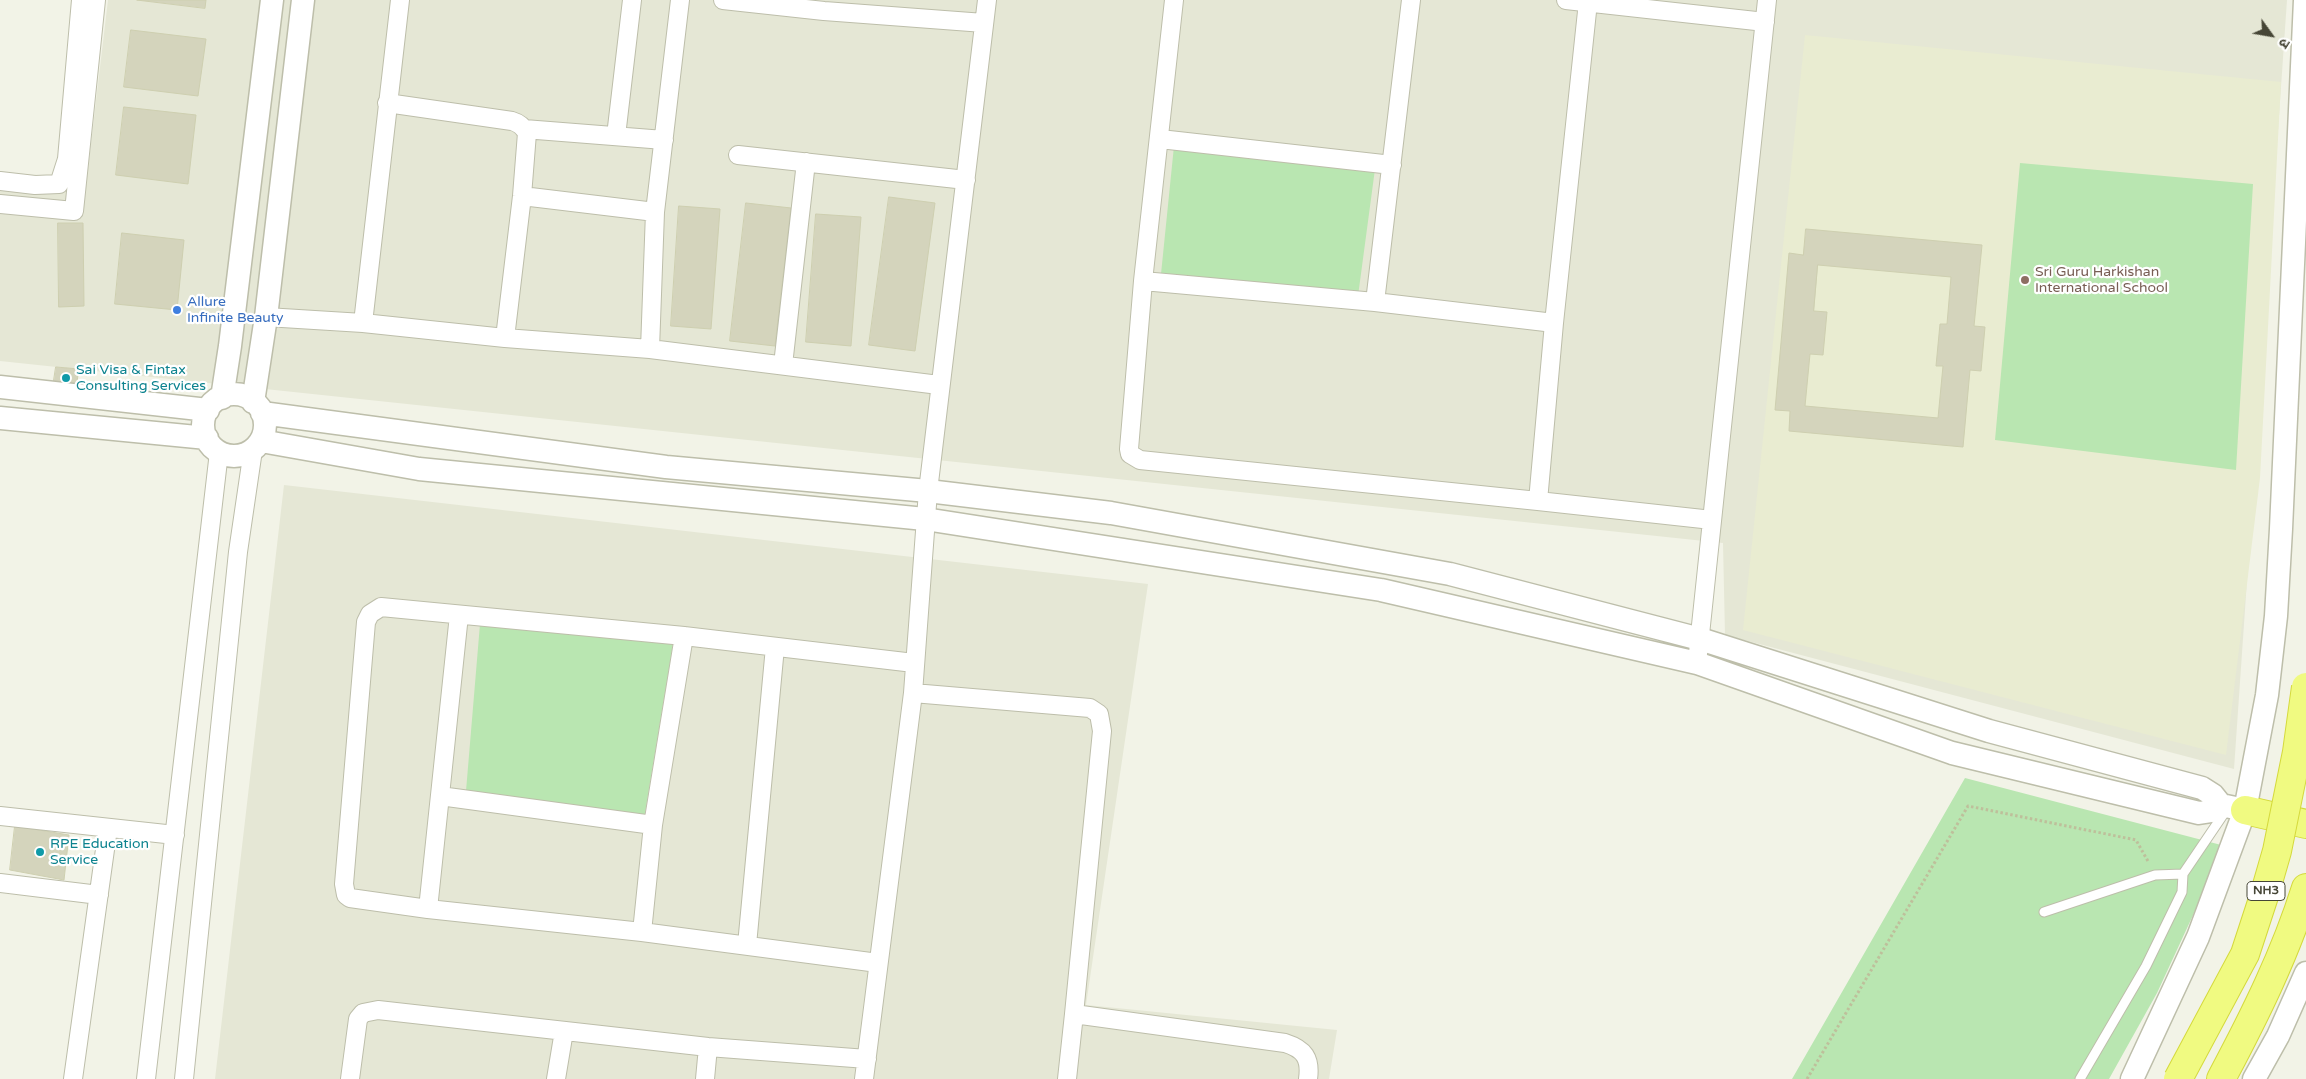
<!DOCTYPE html>
<html>
<head>
<meta charset="utf-8">
<style>
  body { margin:0 }
  #map { position:relative; width:2306px; height:1079px; overflow:hidden; background:#f2f3e7; font-family:"Varela Round","Noto Sans Devanagari",sans-serif }
  canvas { display:block }
  .north { position:absolute; left:2246px; top:10px; width:50px; height:50px; -webkit-text-stroke:4px #fff; paint-order:stroke; rotate:122deg; font-size:14px; font-weight:700; line-height:20px; text-align:center; color:#464636 }
  .north::after { content:''; display:block; margin:auto; width:18px; height:22px; background:#464636; clip-path:polygon(50% 0,100% 100%,50% 72%,0 100%) }
</style>
</head>
<body>
<div id="map">
<canvas width="2306" height="1079"></canvas>
<div class="north">उ</div>
</div>
<script>
const context = document.querySelector('canvas').getContext('2d');
context.lineJoin = 'round';
function paint(path, color) {
  context.fillStyle = color;
  context.fill(path, 'evenodd');
}
function trace(path, color, width, dash) {
  context.strokeStyle = color;
  context.lineWidth = width;
  context.lineCap = dash ? 'butt' : 'round';
  context.setLineDash(dash || []);
  context.stroke(path);
}
function drawText(font, color, halo, rows, align = 'center') {
  context.font = font + ' "Varela Round",sans-serif';
  context.lineWidth = 4.5;
  context.setLineDash([]);
  context.textBaseline = 'middle';
  context.strokeStyle = halo;
  context.fillStyle = color;
  for (const [text, x, y, turn = 0] of rows) {
    context.save();
    context.translate(x, y);
    context.rotate((+turn || 0) * Math.PI / 180);
    context.textAlign = isNaN(turn) ? turn : align;
    if (halo) context.strokeText(text, 0, 0);
    context.fillText(text, 0, 0);
    context.restore();
  }
}
const residential = new Path2D(`
  M108 0H2287L2234 769 1725 635 1723 543 0 361V176L86 185Z
  M284 485 1148 584 1086 1005 1337 1030 1329 1079H215Z`);
const education = new Path2D(`
  M1805 35 2281 82 2260 478 2226 755 1743 630Z`);
const green = new Path2D(`
  M1174 146 1375 169 1358 296 1161 274Z
  M2020 163 2253 184 2236 470 1995 440Z
  M480 624 673 644 644 819 466 791Z
  M1965 778 2225 846 2157 993 2109 1079H1792Z`);
const building = new Path2D(`
  M137 0H206L205 8Z
  M131 30 206 39 198 96 124 87Z
  M124 107 196 115 188 184 116 175Z
  M889 197 935 203 915 351 869 345Z
  M746 203 791 208 775 346 730 341Z
  M679 206 720 209 711 329 671 326Z
  M816 214 861 217 851 346 806 342Z
  M58 223H83L84 306 59 307Z
  M1806 229 1982 245 1974 326 1985 327 1981 371 1970 370 1963 447 1789 431 1790 411 1775 410 1789 253 1803 255ZM1818 265 1951 277 1947 324H1940L1936 366H1943L1938 418 1805 406 1810 354 1823 355 1827 312 1814 311Z
  M122 233 184 240 177 310 115 304Z
  M56 367 79 369 76 388 52 393Z
  M15 826 69 835 64 880 10 870Z`);
const path = new Path2D(`
  M1807 1079 1968 806 2136 840 2149 863`);
const service = new Path2D(`
  M2044 912 2155 875 2183 874
  M2080 1079 2146 966 2182 892 2183 874 2227 809`);
const minor = new Path2D(`
  M723 0 824 11 984 23
  M1174 0 1143 281 1375 302 1554 323 1588 2
  M1566 0 1765 22
  M387 103 512 121C519 123 523 126 527 133L522 196 505 338
  M524 129 664 140
  M616 136 632 0
  M1160 139 1392 165
  M738 155 966 180
  M0 181 35 185 59 184 67 159 81 0
  M522 196 655 212
  M0 204 74 211 96 0
  M1143 281 1129 449 1130 454 1140 460 1538 501 1554 323
  M1375 302 1411 0
  M266 317 363 323 505 338 650 349 939 385
  M363 323 400 0
  M650 349 655 212 680 0
  M783 365 806 162
  M1538 501 1712 520
  M1697 663 1767 0
  M913 693 1090 708 1099 714 1102 731 1074 1014 1285 1043C1304 1049 1311 1058 1308 1079
  M440 796 653 825
  M0 816 175 835
  M0 883 99 895
  M428 909 459 615
  M642 932 653 825 684 636
  M747 945 775 647
  M878 963 642 932 428 909 350 898 346 895 344 884 366 622 370 614 381 607 684 636 914 663
  M73 1079 108 828
  M146 1079 219 452
  M184 1079 238 552 253 450
  M350 1079 358 1019 363 1013 378 1010 708 1047 867 1059
  M556 1079 564 1031
  M705 1079 708 1047
  M864 1079 913 693 928 491 987 0
  M1067 1079 1074 1014`);
const tertiary = new Path2D(`
  M0 387 208 410
  M203 425a31 31 0 1 1 62 0a31 31 0 1 1-62 0Z
  M222 398 230 346 272 0
  M253 402 266 317 303 0
  M262 413 666 467 928 491 1111 513 1450 574 1700 639 1989 731 2202 788 2213 795 2221 805 2245 810
  M0 418 207 438
  M261 441 419 469 925 519 1381 590 1697 663 1952 753 2199 813 2212 811 2221 805
  M2132 1079 2198 937 2245 810 2267 695 2276 616 2281 529 2305 0
  M2254 1079 2278 1036 2306 973`);
const trunk = new Path2D(`
  M2245 810 2306 824
  M2221 1079C2254 1017 2285 955 2306 888`);
const trunkBridge = new Path2D(`
  M2178 1079 2245 954 2264 896 2277 851 2297 752 2306 687`);
const markers = [
  [2025,280,5,"#8d6e63"],
  [177,310,5,"#3f7fe0"],
  [66,378,5,"#0f9aa8"],
  [40,852,5,"#0f9aa8"]
];
const shields = [
  [2266,891,38]
];
const shieldNames = [
  ["NH3",2266,891]
];
const educationNames = [
  ["Sri Guru Harkishan",2035,272],
  ["International School",2035,288]
];
const shopNames = [
  ["Allure",187,302],
  ["Infinite Beauty",187,318]
];
const cultureNames = [
  ["Sai Visa & Fintax",76,370],
  ["Consulting Services",76,386],
  ["RPE Education",50,844],
  ["Service",50,860]
];
paint(residential, '#e5e7d5');
paint(education, '#e9ecd1');
paint(green, '#b9e6b1');
paint(building, '#d4d4bc');
trace(building, '#cecfb0', 1);
trace(service, '#bdbeaa', 11);
trace(minor, '#bdbeaa', 20);
trace(tertiary, '#bdbeaa', 25);
trace(trunk, '#d4d93b', 30);
trace(path, '#bebf9b', 3, [2.5, 2.5]);
trace(service, '#fff', 9);
trace(minor, '#fff', 18);
trace(tertiary, '#fff', 22);
trace(trunk, '#f0fa81', 28);
trace(trunkBridge, '#d4d93b', 30, []);
trace(trunkBridge, '#f0fa81', 28);
for (const [x, y, r, color] of markers) {
  const dot = new Path2D();
  dot.arc(x, y, r, 0, 2 * Math.PI);
  context.fillStyle = color;
  context.fill(dot);
  trace(dot, '#fff', 2);
}
for (const [x, y, w] of shields) {
  const box = new Path2D();
  box.roundRect(x - w / 2, y - 9.5, w, 19, 4);
  context.fillStyle = '#fff';
  context.fill(box);
  trace(box, '#464636', 1);
}
drawText('bold 12px', '#464636', null, shieldNames);
drawText('14px', '#785e54', '#fff', educationNames, 'left');
drawText('14px', '#366cbe', '#fff', shopNames, 'left');
drawText('14px', '#0d838f', '#fff', cultureNames, 'left');
</script>
</body>
</html>
